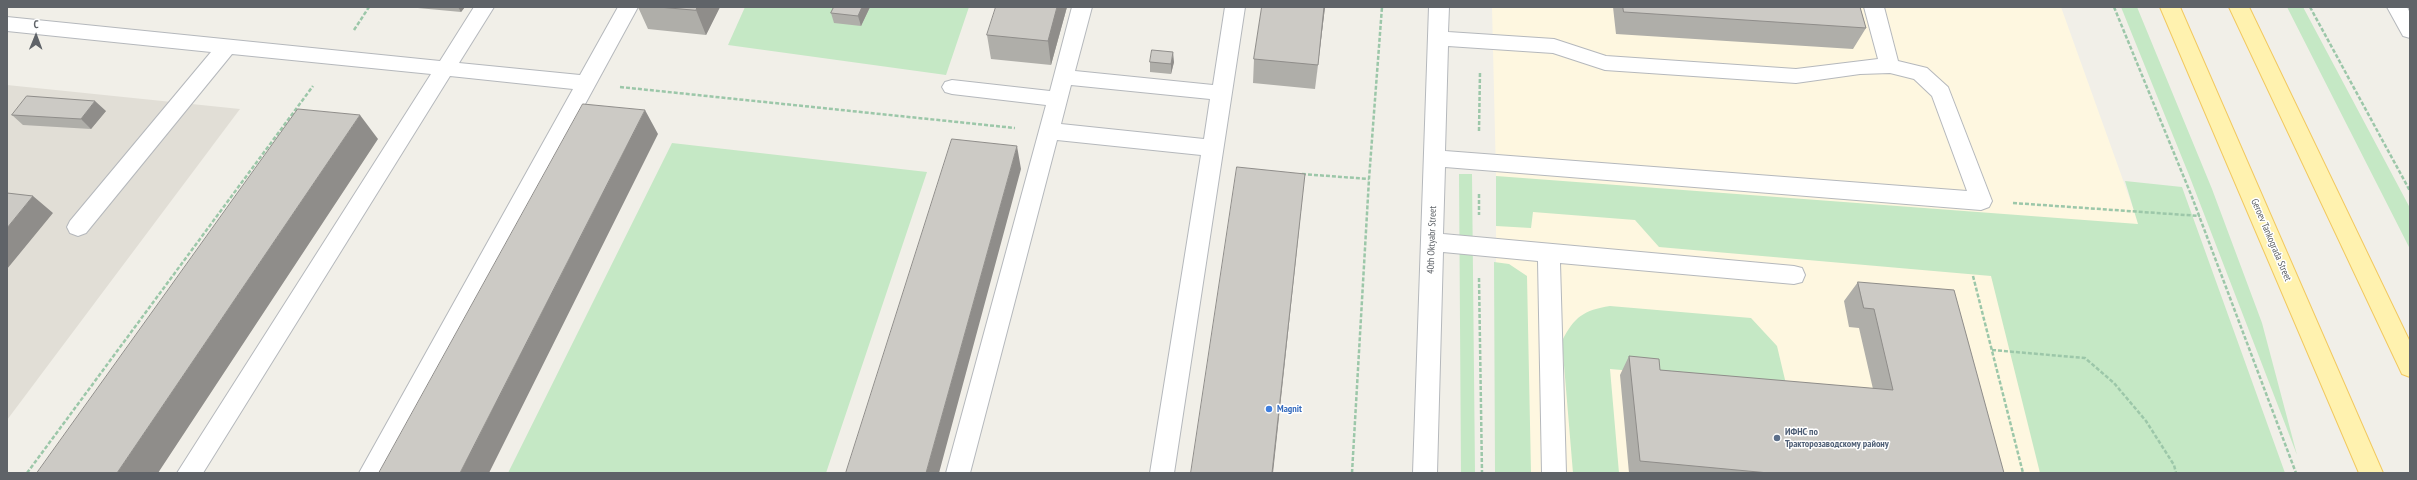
<!DOCTYPE html>
<html>
<head>
<meta charset="utf-8">
<style>
  body { margin:0 }
  #map { position:relative; width:2417px; height:480px; overflow:hidden; background:#f1efe8; font-family:"PT Sans Narrow",sans-serif }
  canvas { display:block }
  .frame { position:absolute; inset:0; border:8px solid #5f6368; pointer-events:none }
  .north { position:absolute; left:16px; top:16px; width:40px; height:40px; -webkit-text-stroke:3px #fff; paint-order:stroke; rotate:1deg; font-size:11px; font-weight:700; line-height:16px; text-align:center; color:#5f6368 }
  .north::after { content:''; display:block; margin:auto; width:14px; height:18px; background:#5f6368; clip-path:polygon(50% 0,100% 100%,50% 72%,0 100%) }
</style>
</head>
<body>
<div id="map">
<canvas width="2417" height="480"></canvas>
<div class="frame"></div>
<div class="north">С</div>
</div>
<script>
const context = document.querySelector('canvas').getContext('2d');
context.lineJoin = 'round';
function paint(path, color) {
  context.fillStyle = color;
  context.fill(path, 'evenodd');
}
function trace(path, color, width, dash) {
  context.strokeStyle = color;
  context.lineWidth = width;
  context.lineCap = dash ? 'butt' : 'round';
  context.setLineDash(dash || []);
  context.stroke(path);
}
function drawText(font, color, halo, rows, align = 'center') {
  context.font = font + ' "PT Sans Narrow",sans-serif';
  context.lineWidth = 3;
  context.setLineDash([]);
  context.textBaseline = 'middle';
  context.strokeStyle = halo;
  context.fillStyle = color;
  for (const [text, x, y, turn = 0] of rows) {
    context.save();
    context.translate(x, y);
    context.rotate((+turn || 0) * Math.PI / 180);
    context.textAlign = isNaN(turn) ? turn : align;
    if (halo) context.strokeText(text, 0, 0);
    context.fillText(text, 0, 0);
    context.restore();
  }
}
const commercial = new Path2D(`
  M1492 7H2061L2228 473H1496V176Z`);
const education = new Path2D(`
  M7 85 240 109 7 420Z`);
const green = new Path2D(`
  M745 7H969L946 75 728 45Z
  M2121 7H2137L2212 189 2262 323 2297 455 2189 175Z
  M2287 7H2303L2410 208V249Z
  M672 143 927 172 826 473H508Z
  M1459 174H1472L1475 473H1461Z
  M1496 176 2138 224 2125 181 2182 187 2285 473H2040L1991 276 1659 247 1635 220 1533 212 1531 228 1496 226Z
  M1494 262 1509 264 1527 276 1531 473H1495Z
  M1610 306 1751 318 1777 346 1786 384 1610 369 1619 473H1573L1562 341C1574 317 1584 310 1610 306Z`);
const path = new Path2D(`
  M2114 7 2192 197 2296 473
  M2310 7 2410 191
  M354 30 369 7
  M620 87 1015 128
  M1479 131 1480 72
  M1302 174 1369 179
  M1479 194V215
  M2013 203 2200 216
  M1973 276 2023 473
  M1479 278 1482 473
  M1992 350 2085 358 2114 383 2146 421 2174 465 2176 473
  M27 473 313 86
  M1352 473 1369 179 1382 7`);
const minor = new Path2D(`
  M474 7H494L459 63 580 75 618 7H638L384 473H359L573 89 450 76 203 473H177L431 74 232 54 86 233 78 236 70 233 67 227 70 221 211 52 7 31V17L440 61Z
  M1072 7H1092L1075 71 1213 85 1225 7H1245L1174 473H1150L1201 155 1057 140 970 473H946L1046 105 952 94 945 92 942 87 945 82 952 80 1050 91ZM1071 85 1210 99 1204 139 1061 124Z
  M1429 7H1449L1448 32 1554 39 1606 56 1796 69 1878 59 1864 7H1884L1898 61 1927 68 1948 87 1992 201 1989 207 1981 210 1445 167 1443 234 1794 266 1802 268 1805 275 1802 282 1794 284 1560 263 1566 473H1542L1538 261 1443 252 1437 473H1413ZM1448 46 1553 53 1605 70 1796 83 1860 74 1890 73 1914 79 1932 96 1967 191 1445 151Z
  M2387 7H2407L2410 13V38L2403 36Z`);
const major = new Path2D(`
  M2160 7H2180L2383 473H2359Z
  M2229 7H2249L2410 342V377L2402 374Z`);
const wall = new Path2D(`
  M407 7H465L461 12Z
  M570 7H582L581 8Z
  M638 7H720L706 35 648 29Z
  M834 7H870L861 26 834 23 831 13Z
  M1067 7 1051 65 991 59 987 35Z
  M1262 7H1325L1315 89 1253 83 1254 59Z
  M1613 7H1860L1866 28 1853 49 1616 34Z
  M1150 62H1174L1171 74 1150 72Z
  M106 111 91 129 23 125 12 115Z
  M1858 282 2004 473H1629L1620 375 1629 356 1660 370 1873 389 1859 328 1849 327 1844 301Z`);
const shadedWall = new Path2D(`
  M458 7H465L461 12Z
  M697 7H720L706 35 696 10Z
  M862 7H870L861 26 858 16Z
  M1057 7H1067L1051 65 1048 41Z
  M1324 7H1325L1315 89 1318 65Z
  M1173 52 1174 62 1171 74V64Z
  M95 101 106 111 91 129 81 119Z
  M645 110 658 134 489 473H460Z
  M360 115 378 139 158 473H117Z
  M1017 146 1021 169 939 473H926Z
  M1305 174 1273 473H1272Z
  M33 196 53 213 7 269V228Z`);
const building = new Path2D(`
  M659 7H697L696 10Z
  M834 7H862L858 16 831 13Z
  M996 7H1057L1048 41 987 35Z
  M1262 7H1324L1318 65 1254 59Z
  M1623 7H1860L1866 28 1624 12Z
  M1152 50 1173 52 1171 64 1150 62Z
  M27 96 95 101 81 119 12 115Z
  M583 104 645 110 460 473H379Z
  M298 109 360 115 117 473H37Z
  M952 139 1017 146 926 473H846Z
  M1237 167 1305 174 1272 473H1191Z
  M7 193 33 196 7 228Z
  M1858 282 1954 290 2004 473H1769L1640 461 1629 356 1659 359 1660 370 1893 390 1874 309 1864 308Z`);
const markers = [
  [1269,409,4,"#3f7fe0"],
  [1777,438,4,"#5c6f8a"]
];
const streetNames = [
  ["40th Oktyabr Street",1432,240,-88],
  ["Geroev Tankograda Street",2271,240,67]
];
const shopNames = [
  ["Magnit",1277,409]
];
const serviceNames = [
  ["ИФНС по",1785,432],
  ["Тракторозаводскому району",1785,444]
];
paint(commercial, '#fef7e0');
paint(education, '#e1ded6');
paint(green, '#c5e8c5');
trace(minor, '#b5b8bc', 2);
trace(major, '#f2c960', 2);
trace(path, '#9cc7a9', 2.5, [4, 2]);
paint(minor, '#fff');
paint(major, '#fff2af');
paint(wall, '#afaea9');
paint(shadedWall, '#8f8d8a');
paint(building, '#cccac5');
trace(building, '#8f8d8a', 1);
for (const [x, y, r, color] of markers) {
  const dot = new Path2D();
  dot.arc(x, y, r, 0, 2 * Math.PI);
  context.fillStyle = color;
  context.fill(dot);
  trace(dot, '#fff', 1.5);
}
drawText('10px', '#5f6368', '#fff', streetNames);
drawText('bold 10px', '#366cbe', '#fff', shopNames, 'left');
drawText('bold 10px', '#4e5e75', '#fff', serviceNames, 'left');
</script>
</body>
</html>
